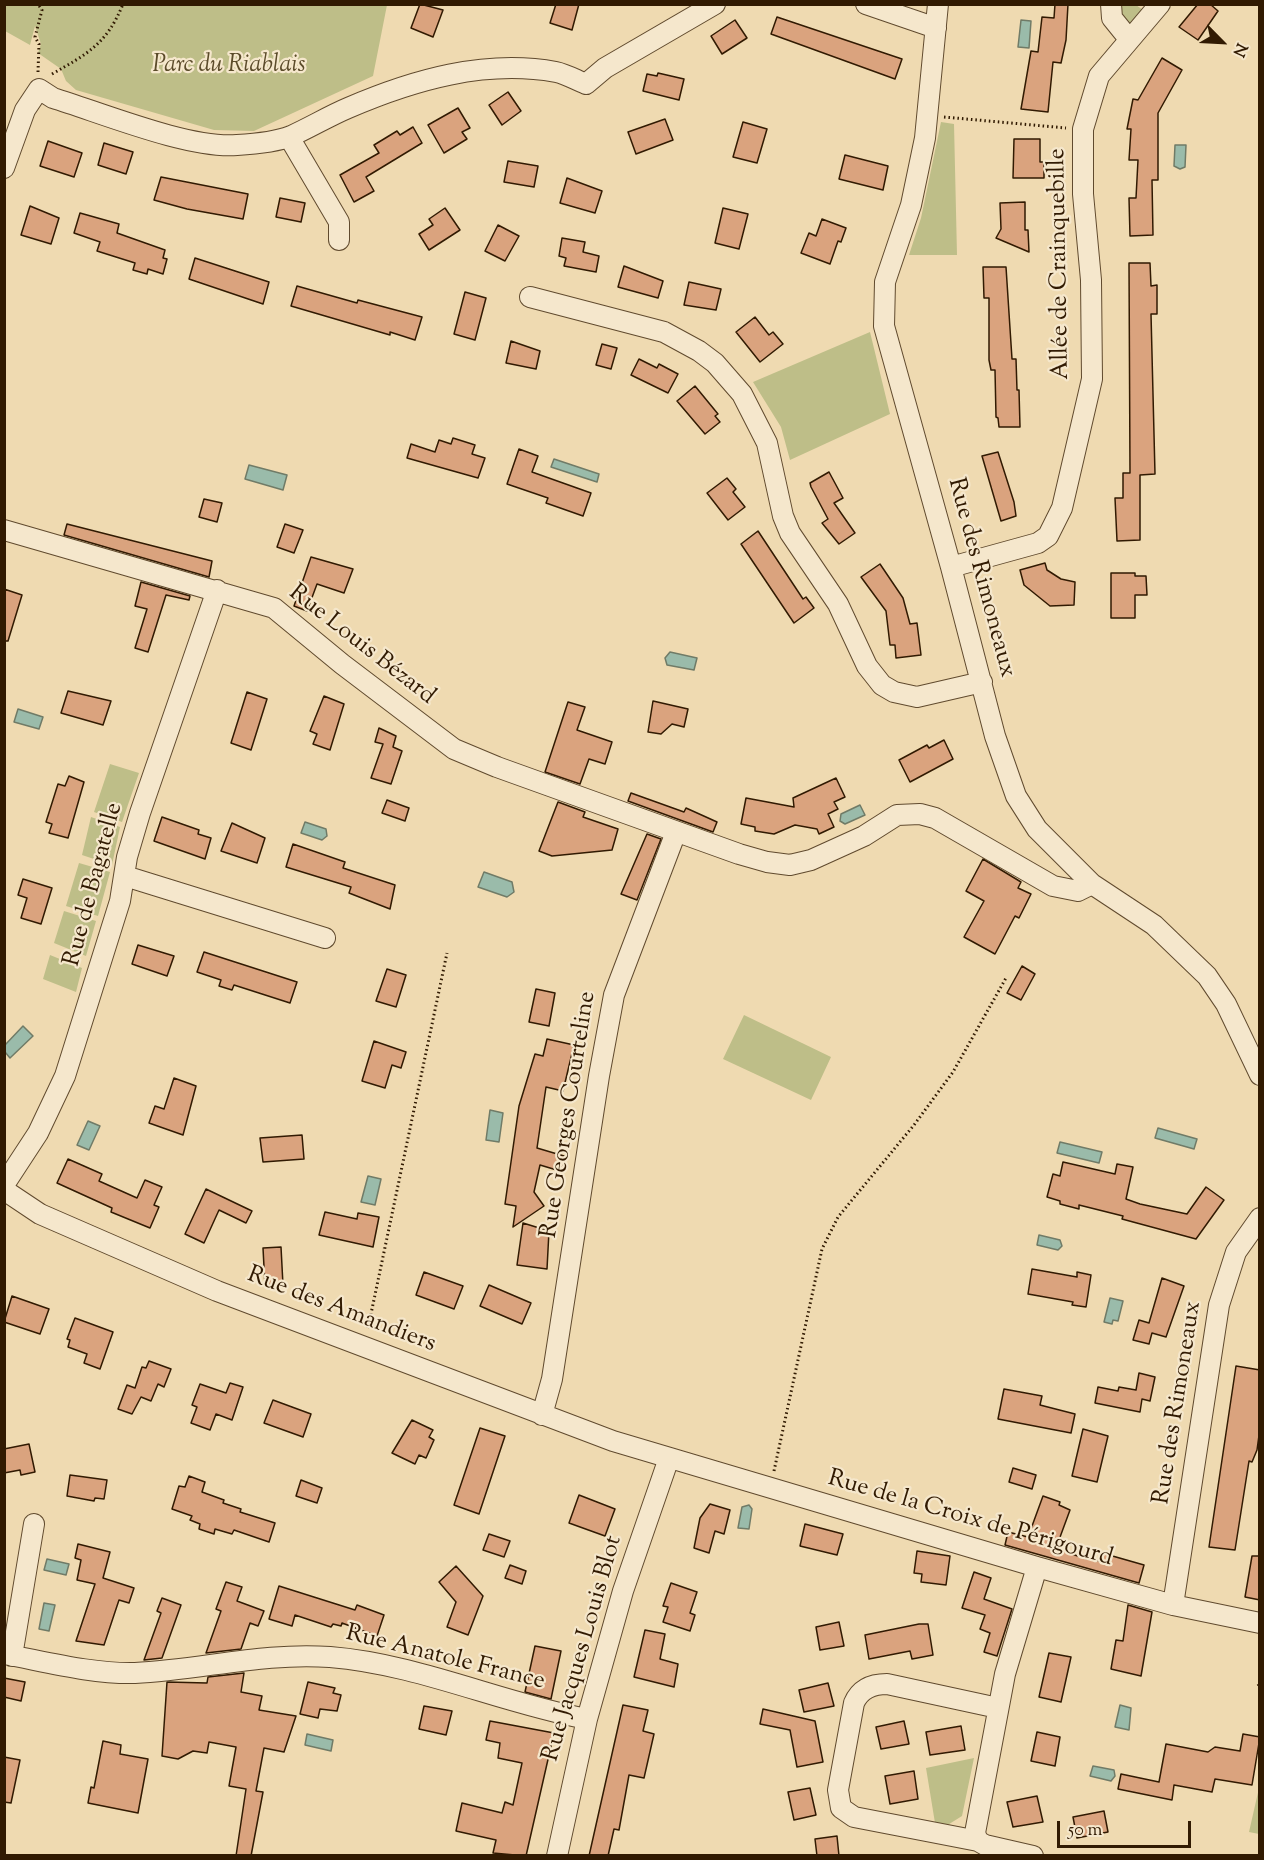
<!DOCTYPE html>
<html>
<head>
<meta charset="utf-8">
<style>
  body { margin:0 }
  #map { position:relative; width:1264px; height:1860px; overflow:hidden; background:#efdab1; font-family:"Sorts Mill Goudy",serif }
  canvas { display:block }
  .frame { position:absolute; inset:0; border:6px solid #311a02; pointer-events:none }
  .north { position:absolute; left:1192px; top:12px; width:60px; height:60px; -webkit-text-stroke:4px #f5e7cc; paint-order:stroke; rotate:114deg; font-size:16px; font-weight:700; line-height:24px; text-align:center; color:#311a02 }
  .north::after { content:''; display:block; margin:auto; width:21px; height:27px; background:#311a02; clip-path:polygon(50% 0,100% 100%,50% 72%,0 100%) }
  .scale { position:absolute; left:1057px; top:1821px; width:134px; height:27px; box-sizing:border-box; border:3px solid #311a02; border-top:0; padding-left:8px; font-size:18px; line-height:21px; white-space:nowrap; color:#311a02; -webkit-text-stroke:4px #f5e7cc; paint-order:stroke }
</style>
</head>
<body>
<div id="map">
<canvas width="1264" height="1860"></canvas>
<div class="frame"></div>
<div class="north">N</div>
<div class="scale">50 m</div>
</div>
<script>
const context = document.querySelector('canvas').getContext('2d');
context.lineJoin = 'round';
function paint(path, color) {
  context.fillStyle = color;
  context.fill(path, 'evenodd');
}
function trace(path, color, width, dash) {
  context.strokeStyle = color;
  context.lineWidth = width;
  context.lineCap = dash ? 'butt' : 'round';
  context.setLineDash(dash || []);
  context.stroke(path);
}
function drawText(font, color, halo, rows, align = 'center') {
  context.font = font + ' "Sorts Mill Goudy",serif';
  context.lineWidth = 4.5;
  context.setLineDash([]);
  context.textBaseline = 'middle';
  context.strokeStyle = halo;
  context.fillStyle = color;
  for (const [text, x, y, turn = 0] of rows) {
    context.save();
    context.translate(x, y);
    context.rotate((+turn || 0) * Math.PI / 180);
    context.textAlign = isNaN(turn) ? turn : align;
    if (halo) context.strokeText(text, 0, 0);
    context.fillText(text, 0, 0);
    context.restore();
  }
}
const green = new Path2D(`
  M4 5 5 4 387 5 373 76 254 131 214 130 76 90 66 81 61 69 38 53 41 44 35 26 30 45 5 31Z
  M1118 5H1136L1146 12 1134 27 1122 23Z
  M941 122 954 124 957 255H909L921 218Z
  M870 332 890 414 790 460 781 427 753 382Z
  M110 764 139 773 122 822 94 812Z
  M91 817 120 827 112 865 82 855Z
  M79 863 110 872 98 916 66 906Z
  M64 911 96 921 86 956 54 943Z
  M50 955 82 968 76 992 43 979Z
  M744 1015 831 1057 811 1100 723 1059Z
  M974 1758 962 1816 946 1826 935 1823 926 1768Z
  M1259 1788V1834L1249 1832Z`);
const water = new Path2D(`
  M1021 20 1031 21 1029 48 1018 47Z
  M1175 145H1186L1185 167 1180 169 1174 166Z
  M554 459 599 474 597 482 551 467Z
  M249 465 287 475 283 490 245 479Z
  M670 652 697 658 694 670 667 665 665 658Z
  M18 709 43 717 39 729 14 722Z
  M860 805 865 815 845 824 840 821 841 814Z
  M305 822 326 829 327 836 322 840 301 833Z
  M484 872 512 882 514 892 507 897 478 887Z
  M23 1026 33 1036 10 1058 5 1052V1045Z
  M490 1110 503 1113 499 1142 486 1140Z
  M88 1121 100 1126 89 1150 77 1145Z
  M1158 1128 1197 1139 1194 1149 1155 1138Z
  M1060 1142 1102 1152 1099 1163 1057 1153Z
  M368 1176 381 1179 375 1205 361 1202Z
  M1039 1235 1060 1240 1062 1246 1058 1250 1037 1245Z
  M1110 1298 1123 1301 1118 1321 1113 1320 1112 1324 1104 1322Z
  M749 1505 752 1509 749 1529 738 1528 742 1507Z
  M47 1559 69 1564 66 1575 44 1570Z
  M44 1603 55 1605 49 1631 39 1629Z
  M1120 1705 1131 1708 1129 1730 1115 1727Z
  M307 1734 333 1740 331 1751 305 1745Z
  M1093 1766 1114 1770 1115 1776 1111 1781 1090 1776Z`);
const building = new Path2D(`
  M420 4 443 10 433 37 411 28Z
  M556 4H579L572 30 550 23Z
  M1055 4H1068L1066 40 1061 63 1053 62 1048 112 1021 109 1031 51 1038 52 1042 17 1054 18Z
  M1198 4H1210L1218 11 1198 40 1179 27Z
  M777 17 902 59 895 79 771 34Z
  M735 20 747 38 722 54 711 36Z
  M1162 58 1182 70 1158 113V180H1152L1153 235 1130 236 1129 198H1136L1138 160H1129L1131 129H1127L1133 99 1138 100Z
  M658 73 684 79 679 100 643 91 647 74 657 76Z
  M508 92 521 111 502 125 489 105Z
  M458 108 470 128 462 132 467 139 444 153 428 125Z
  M665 119 673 140 636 154 628 132Z
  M743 122 767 129 757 163 733 157Z
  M413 127 422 143 366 177 374 191 354 202 340 175 379 153 374 145 397 131 400 135Z
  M1014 139H1040V162H1044V178H1013Z
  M48 141 82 153 74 177 40 166Z
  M104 143 133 152 126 174 98 165Z
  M845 155 888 166 883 190 839 179Z
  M508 161 538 166 534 187 504 182Z
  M161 177 248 194 243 219 187 209 154 200Z
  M567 178 602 191 595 213 560 203Z
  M280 198 305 203 301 222 276 217Z
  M1025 202V230H1028L1029 252 996 238 1001 229 1000 203Z
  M30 206 59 218 51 244 21 235Z
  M445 208 460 230 429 250 419 234 433 225 429 219Z
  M723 208 748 214 739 249 715 243Z
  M80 213 119 224 117 233 165 250 163 258 167 259 163 274 148 269 147 274 133 270 135 263 97 251 100 242 74 233Z
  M822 219 846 228 841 242 838 241 830 264 801 253 809 233 816 236Z
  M498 225 519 236 505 261 485 251Z
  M562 238 585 242 583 252 599 256 596 272 564 266 566 258 559 256Z
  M195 258 269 282 263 304 189 279Z
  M1129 263H1150L1151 286 1157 285V314H1151L1155 474 1140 475V540L1117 541 1115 498H1123V473H1130Z
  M624 266 663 281 658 298 618 287Z
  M983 267H1006L1012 359H1016L1017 390H1019L1020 427H999L998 418 996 417 995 370H991L989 360V298H984Z
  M689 282 721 289 716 310 684 305Z
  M297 286 357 303 358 300 422 317 415 340 390 332V335L291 306Z
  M465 292 486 298 475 340 454 334Z
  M755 317 769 335 773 332 783 344 760 362 736 332Z
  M511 341 540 351 536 369 506 363Z
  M602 344 617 348 611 369 596 365Z
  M639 359 657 368 659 364 678 374 668 393 631 375Z
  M695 386 718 414 715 416 720 422 705 434 677 401Z
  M453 438 475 445 472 454 485 458 478 478 407 458 411 444 435 452 439 440 451 444Z
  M519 449 538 456 532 472 591 493 583 516 546 503 548 498 507 484Z
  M998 452 1014 502 1016 516 1001 521 982 456Z
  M829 472 843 498 834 503 855 533 839 544 822 523 828 519 811 487 810 483Z
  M727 478 736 489 733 492 745 507 728 520 707 493Z
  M204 499 222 503 217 522 199 517Z
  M67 524 212 561 209 577 64 535Z
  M285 524 303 530 294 553 277 547Z
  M758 531 803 599 806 597 814 608 794 623 741 544Z
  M311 557 353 569 344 593 317 584 307 611 294 606Z
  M1045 563 1047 570 1061 579 1075 582 1074 605 1050 606 1024 585 1020 570Z
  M880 564 903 598 910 624 917 623 921 655 896 658 895 645H890L886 611 861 577Z
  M1111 573H1135V576H1146L1147 595H1135V618H1111Z
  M141 582 190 596 189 600 166 595 148 652 135 648 147 609 135 606Z
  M4 589 22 595 8 641H4Z
  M68 691 111 701 103 725 61 713Z
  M247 692 267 699 251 750 231 743Z
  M324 696 344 704 330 750 313 744 317 734 310 731Z
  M653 701 688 709 684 727 672 724 661 734 648 732Z
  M568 702 585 707 577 730 612 742 605 764 589 759 580 784 545 772Z
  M379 728 396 736 393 747 402 751 391 784 371 778 383 744 375 742Z
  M944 740 953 759 910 782 899 760 927 745 929 748Z
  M69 776 84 782 68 838 49 833 52 824 46 822 58 784 65 786Z
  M836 778 845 797 834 802 838 809 828 814 834 827 819 834 817 829 795 825 774 834 755 831V827L741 824 746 798 794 807 793 798Z
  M631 793 684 812 686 808 706 817 717 822 713 832 628 801Z
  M387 800 409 808 405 821 382 813Z
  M558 802 585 812 583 817 618 829 612 850 552 856 539 851Z
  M162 817 199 830 198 834 211 838 205 859 154 841Z
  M232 823 265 838 257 863 221 851Z
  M647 834 661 839 637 900 621 894Z
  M293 844 345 862 343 868 395 885 390 909 349 893 351 887 286 867Z
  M983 859 1021 882 1018 888 1031 894 1019 918 1015 916 995 954 964 937 984 901 966 891Z
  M23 879 52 888 41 924 21 918 27 898 18 895Z
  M138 945 174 956 167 976 132 964Z
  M204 952 297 982 290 1003 234 985 232 990 219 986 221 980 197 972Z
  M1022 966 1035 974 1021 1000 1007 993Z
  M387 969 406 975 396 1007 376 1001Z
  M536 989 555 993 549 1026 529 1022Z
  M547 1039 574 1045 563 1091 546 1087 537 1148 564 1156 560 1171 540 1165 534 1192 544 1206 513 1227 516 1206 505 1204 519 1106 535 1054 543 1056Z
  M374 1041 406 1052 401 1068 392 1065 385 1088 362 1081Z
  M174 1078 196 1086 183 1135 149 1123 155 1106 164 1109Z
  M302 1135 304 1159 263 1162 260 1138Z
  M68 1159 102 1174 99 1181 137 1198 145 1180 162 1187 154 1205 159 1207 150 1228 111 1212 112 1208 57 1183Z
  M1063 1162 1115 1174 1117 1164 1133 1167 1126 1199 1140 1204 1187 1214 1206 1187 1224 1200 1196 1239 1122 1219 1123 1216 1079 1205V1209L1060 1204V1201L1047 1197 1053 1174 1060 1176Z
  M206 1189 252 1211 246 1223 219 1210 204 1243 185 1234Z
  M325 1212 357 1219 358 1213 379 1217 373 1247 319 1235Z
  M523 1223 549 1231 547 1269 517 1265Z
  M281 1247 283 1285 265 1286 263 1248Z
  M1032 1269 1077 1277V1272L1091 1275 1086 1307 1072 1305 1073 1302 1028 1294Z
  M424 1272 463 1286 454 1309 416 1295Z
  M1162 1278 1184 1286 1166 1337 1152 1333 1149 1344 1133 1340 1139 1320 1149 1323Z
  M489 1285 531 1303 522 1324 480 1306Z
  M12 1296 49 1309 40 1334 4 1322Z
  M75 1318 113 1332 100 1369 84 1363 87 1354 68 1347 70 1340 67 1339Z
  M149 1361 171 1369 164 1387 158 1384 151 1401 141 1397 132 1414 118 1409 127 1385 135 1388 142 1367 146 1368Z
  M1236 1366 1260 1370V1428L1257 1450 1252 1462 1249 1461 1235 1550 1209 1547Z
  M1139 1373 1155 1377 1150 1401 1142 1399 1140 1412 1095 1403 1098 1387 1118 1391 1119 1387 1136 1390Z
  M230 1383 243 1387 232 1420 216 1414 210 1430 191 1423 197 1407 192 1405 200 1384 226 1393Z
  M1004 1389 1042 1396 1040 1405 1075 1414 1071 1433 998 1419Z
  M273 1400 311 1414 303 1437 264 1423Z
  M412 1420 433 1430 429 1437 434 1440 426 1458 419 1455 415 1464 392 1453Z
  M480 1428 505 1436 479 1514 454 1505Z
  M1083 1429 1108 1436 1097 1482 1072 1476Z
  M29 1444 35 1472 21 1475 20 1470 4 1473V1449Z
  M1013 1468 1036 1475 1032 1489 1009 1482Z
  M70 1475 107 1480 104 1499 95 1498 94 1501 67 1496Z
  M189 1476 205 1482 202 1492 224 1500 223 1503 241 1509 240 1512 275 1523 269 1542 234 1530 232 1534 215 1529 214 1534 199 1529 200 1524 190 1520 192 1516 172 1509 179 1486 185 1487Z
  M301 1480 322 1488 317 1503 296 1496Z
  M579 1495 615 1509 605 1536 569 1523Z
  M1043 1496 1060 1502 1059 1505 1070 1510 1056 1548 1083 1558 1100 1561 1102 1553 1144 1565 1139 1583 1005 1545 1008 1532 1028 1537Z
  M710 1504 730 1510 724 1534 715 1531 709 1553 694 1548 700 1518Z
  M805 1524 843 1534 837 1555 800 1546Z
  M489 1534 510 1541 504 1557 483 1550Z
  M78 1544 110 1552 103 1578 134 1588 129 1603 119 1600 104 1645 76 1641 95 1584 77 1580 81 1560 75 1558Z
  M917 1551 950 1556 946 1585 921 1582 922 1574 914 1573Z
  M1252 1556H1260V1600L1245 1597Z
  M510 1565 526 1571 522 1584 505 1578Z
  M456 1566 483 1596 468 1635 447 1627 456 1602 439 1582Z
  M974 1572 991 1578 984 1599 1012 1609 997 1656 984 1652 990 1633 980 1629 985 1615 962 1608Z
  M226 1582 242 1587 237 1601 264 1611 258 1626 250 1623 241 1649 206 1653 221 1611 216 1609Z
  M671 1583 697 1592 690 1613 695 1615 690 1631 663 1622 668 1607 663 1606Z
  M279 1586 355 1610 357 1605 384 1615 377 1636 342 1623 341 1626 333 1624 331 1627 295 1615 292 1626 269 1619Z
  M162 1598 181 1605 162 1658 144 1660 161 1613 157 1611Z
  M1128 1605 1152 1612 1141 1676 1111 1669 1116 1640 1123 1641Z
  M839 1622 844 1646 820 1650 816 1627Z
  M919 1624H928L933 1655 912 1659 910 1651 869 1659 865 1635Z
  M645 1630 665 1634 660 1659 678 1664 674 1687 634 1677Z
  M535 1646 561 1651 551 1699 525 1692Z
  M1049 1653 1071 1657 1061 1702 1039 1697Z
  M244 1673 241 1692 262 1696 259 1710 296 1716 284 1752 264 1748 256 1791 263 1792 251 1856H236L246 1789 229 1786 236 1747 209 1742 207 1753 193 1751 178 1759 162 1756 167 1682 207 1683 208 1677Z
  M4 1678 25 1682 21 1701 4 1697Z
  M308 1682 335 1688 333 1693 341 1695 337 1711 320 1709 318 1718 300 1714Z
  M828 1683 834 1706 804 1712 799 1690Z
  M623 1705 648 1710 643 1731 654 1734 644 1778 629 1775 619 1830 614 1829 608 1856H589Z
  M424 1706 452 1711 446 1735 419 1729Z
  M763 1709 815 1721 823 1762 797 1767 790 1730 760 1724Z
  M490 1721 554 1733 526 1856 493 1853 496 1840 456 1831 462 1803 502 1813 505 1802 513 1805 522 1763 498 1758 500 1743 486 1740Z
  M904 1721 909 1744 881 1749 876 1727Z
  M961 1726 965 1750 930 1755 926 1732Z
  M1037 1732 1060 1737 1055 1766 1031 1761Z
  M1243 1734 1260 1737 1252 1785 1215 1779 1212 1792 1174 1785 1172 1800 1118 1789 1121 1774 1159 1782 1166 1744 1208 1752 1215 1747 1240 1751Z
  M103 1741 121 1745 120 1754 148 1759 138 1813 88 1803 91 1787 94 1788Z
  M4 1757 20 1760 11 1803 4 1802Z
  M914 1771 918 1799 890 1804 885 1776Z
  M810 1788 816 1815 794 1820 788 1792Z
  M1037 1796 1043 1822 1013 1827 1007 1802Z
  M1104 1811 1108 1832 1077 1838 1073 1817Z
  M837 1836 839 1856H817L815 1839Z`);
const path = new Path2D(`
  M38 72 39 44 35 37 42 10 38 4
  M52 74C87 54 107 44 123 4
  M944 117 1066 128
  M368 1328 447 953
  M774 1471 822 1249 838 1217 914 1125 953 1072 1006 978
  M1258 1684 1260 1687`);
const minor = new Path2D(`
  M866 4 936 28
  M938 4 925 138 911 205 885 282 884 326 951 567 995 736 1016 796 1037 829 1092 884 1154 925 1207 976 1226 1004 1260 1075
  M1111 4 1112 18 1129 39
  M289 137 339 222V240
  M4 168 25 110 39 89 53 98C102 113 189 149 237 145 254 144 276 142 291 136 311 127 329 116 348 108 413 80 485 59 556 72 566 74 576 80 586 84L605 68 715 4
  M530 297 664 332 699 351 715 363 742 394 767 443 783 516 790 533 838 604 867 666 882 685 894 692 917 697 982 682
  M4 530 274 608 342 664 454 749 497 767 739 854 767 862 790 865 811 860 864 836 897 815 920 814 935 818 1053 886 1078 891 1092 884
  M951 567 1038 543 1048 536 1062 508 1092 379 1091 280 1083 194V129L1099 76 1160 4
  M125 876 325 938
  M4 1185 38 1133 65 1076 120 901 127 857 140 813 217 590
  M4 1190 40 1214 217 1291 613 1441 1037 1567 1173 1605 1260 1623
  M542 1415 552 1379 599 1076 614 995 676 832
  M1173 1605 1219 1305 1236 1252 1260 1218
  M4 1654C47 1662 92 1674 135 1673 201 1670 264 1652 330 1657 418 1664 501 1703 587 1719
  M12 1656 34 1524
  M978 1841 854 1817 841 1808 838 1790 854 1703C860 1689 872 1684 887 1684L998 1708
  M557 1856 587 1719 623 1591 669 1458
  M1033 1856 985 1845 978 1841 975 1833 1005 1674 1037 1567`);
const parkNames = [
  ["Parc du Riablais",229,67]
];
const streetNames = [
  ["Allée de Crainquebille",1061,264,-91],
  ["Rue des Rimoneaux",980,578,75],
  ["Rue Louis Bézard",361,646,38],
  ["Rue de Bagatelle",95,885,-75],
  ["Rue Georges Courteline",570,1115,-81],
  ["Rue des Amandiers",341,1311,21],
  ["Rue des Rimoneaux",1179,1403,-81],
  ["Rue de la Croix de Périgourd",970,1520,16],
  ["Rue Jacques Louis Blot",584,1649,-74],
  ["Rue Anatole France",445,1659,14]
];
paint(green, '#bebe88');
paint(water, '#9abbaa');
trace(water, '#707b67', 1.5);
paint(building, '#daa37e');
trace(building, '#311a02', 1.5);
trace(minor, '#604a2e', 22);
trace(path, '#311a02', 3, [1.5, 3]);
trace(minor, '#f5e7cc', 20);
drawText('italic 24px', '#5b4b2a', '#f5e7cc', parkNames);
drawText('24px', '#311a02', '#f5e7cc', streetNames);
</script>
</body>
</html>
